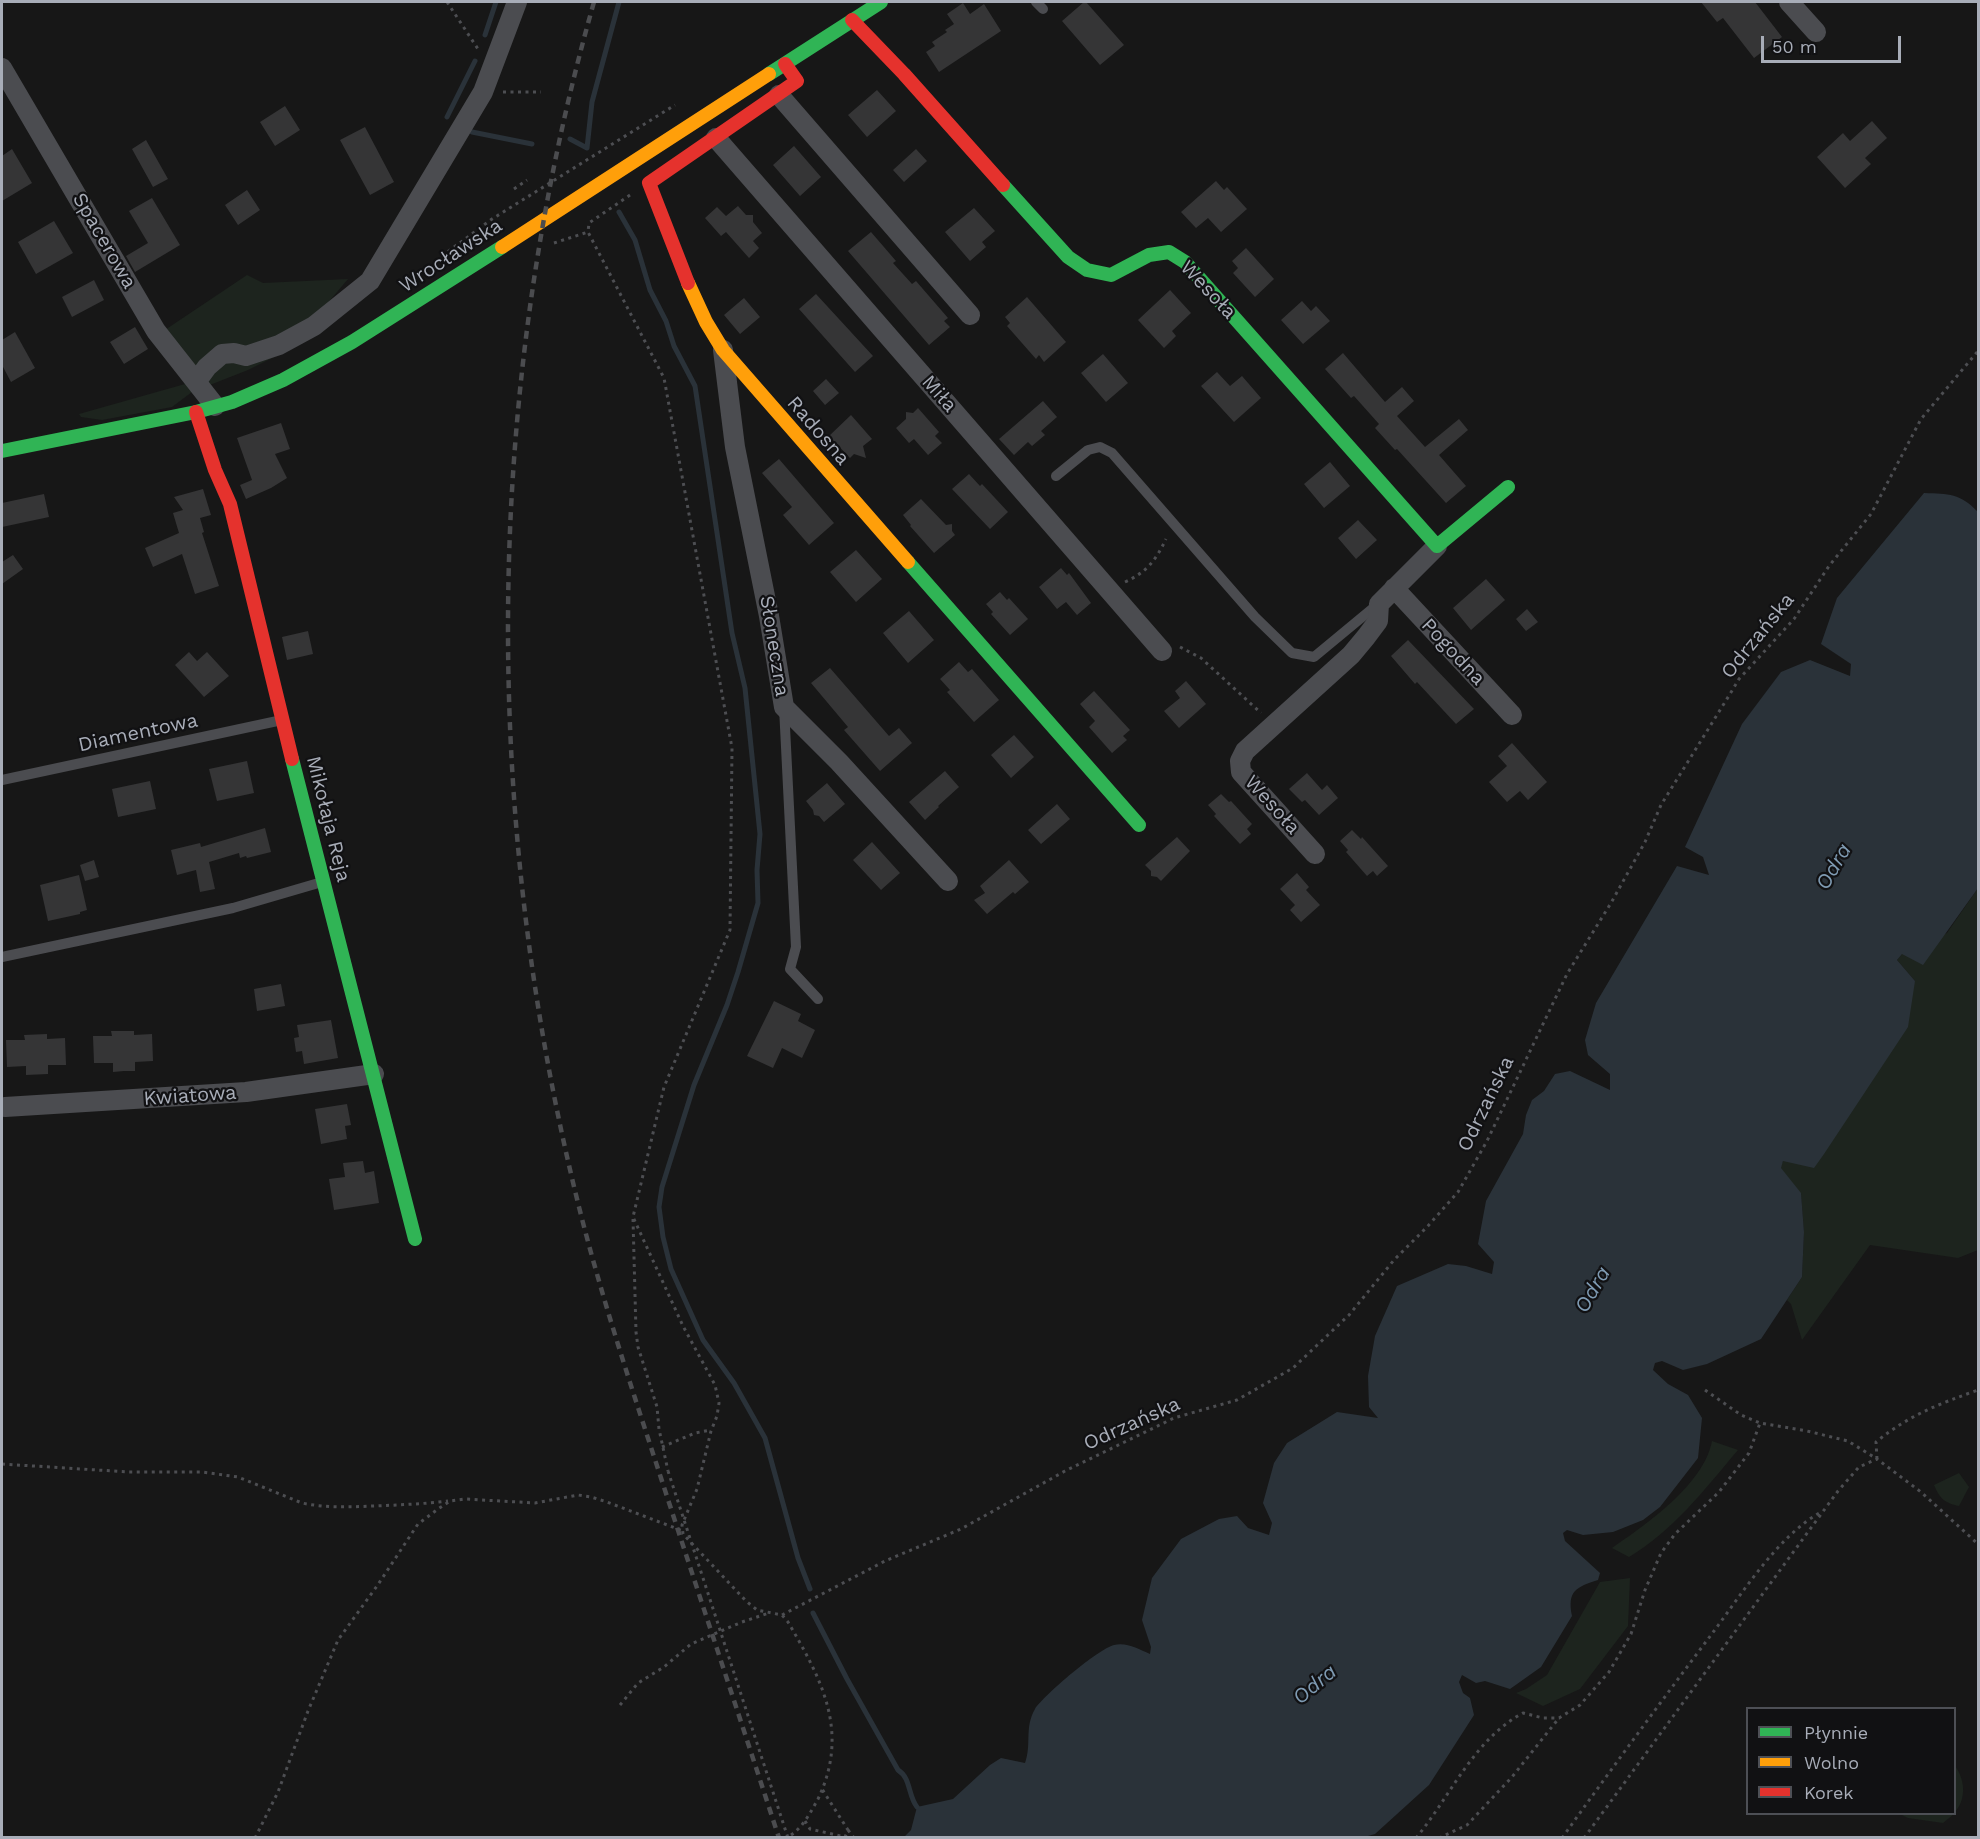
<!DOCTYPE html>
<html>
<head>
<meta charset="utf-8">
<style>
  body { margin:0 }
  #map { position:relative; width:1980px; height:1839px; overflow:hidden; background:#171717; font-family:"Work Sans",sans-serif }
  canvas { display:block }
  .frame { position:absolute; inset:0; border:3px solid #a8adb8; pointer-events:none }
  .legend { position:absolute; left:1746px; top:1707px; width:210px; height:108px; box-sizing:border-box; background:#111113; border:2px solid #4d4f55; margin:0; padding:8px 10px; list-style:none; font-size:18px; color:#a8adb8 }
  .legend li { display:flex; align-items:center; gap:12px; height:30px }
  .legend b { width:30px; border:2px solid #4d4f55 }
  .scale { position:absolute; left:1761px; top:36px; width:140px; height:27px; box-sizing:border-box; border:3px solid #a8adb8; border-top:0; padding-left:8px; font-size:18px; line-height:21px; white-space:nowrap; color:#a8adb8; -webkit-text-stroke:4px #111113; paint-order:stroke }
</style>
</head>
<body>
<div id="map">
<canvas width="1980" height="1839"></canvas>
<div class="frame"></div>
<ul class="legend">
<li><b style="height:8px;background:#30b455"></b>Płynnie</li>
<li><b style="height:8px;background:#ff9f0a"></b>Wolno</li>
<li><b style="height:8px;background:#e5322d"></b>Korek</li>
</ul>
<div class="scale">50 m</div>
</div>
<script>
const context = document.querySelector('canvas').getContext('2d');
context.lineJoin = 'round';
function paint(path, color) {
  context.fillStyle = color;
  context.fill(path, 'evenodd');
}
function trace(path, color, width, dash) {
  context.strokeStyle = color;
  context.lineWidth = width;
  context.lineCap = dash ? 'butt' : 'round';
  context.setLineDash(dash || []);
  context.stroke(path);
}
function drawText(font, color, halo, rows, align = 'center') {
  context.font = font + ' "Work Sans",sans-serif';
  context.lineWidth = 4.5;
  context.setLineDash([]);
  context.textBaseline = 'middle';
  context.strokeStyle = halo;
  context.fillStyle = color;
  for (const [text, x, y, turn = 0] of rows) {
    context.save();
    context.translate(x, y);
    context.rotate((+turn || 0) * Math.PI / 180);
    context.textAlign = isNaN(turn) ? turn : align;
    if (halo) context.strokeText(text, 0, 0);
    context.fillText(text, 0, 0);
    context.restore();
  }
}
const green = new Path2D(`
  M247 275 263 283 348 279 288 350 248 370 192 392 172 407 102 420 81 417 79 414 185 384 153 338Z
  M1978 888V1250L1958 1258 1870 1245 1802 1340 1791 1304 1787 1300 1802 1277 1804 1232 1801 1194 1780 1168 1783 1161 1915 981 1897 960 1902 954 1947 933Z
  M1712 1441 1738 1450C1705 1489 1673 1531 1629 1557L1612 1548C1647 1524 1704 1484 1712 1441Z
  M1959 1473 1969 1487 1959 1506C1945 1503 1940 1499 1934 1485Z
  M1630 1578 1628 1626 1580 1689 1543 1706 1516 1693 1526 1689 1547 1675 1600 1582Z
  M1955 1766C1965 1779 1967 1800 1954 1813Z
  M1900 1814H1954L1943 1823 1908 1818Z`);
const water = new Path2D(`
  M1924 493C1949 494 1960 493 1978 512V888L1923 965 1902 954 1897 960 1915 981 1908 1027 1824 1154 1814 1168 1783 1161 1781 1168 1801 1193 1804 1232 1802 1277 1761 1339 1707 1364 1683 1370 1662 1361 1655 1363 1653 1370 1668 1384 1688 1395 1702 1418 1698 1458 1660 1507 1643 1520 1613 1532 1583 1535 1567 1530 1563 1533 1565 1541 1600 1573 1598 1580C1576 1587 1567 1591 1572 1616L1541 1667 1510 1689 1485 1681 1476 1683 1462 1675 1459 1682 1463 1693 1470 1698 1474 1715 1429 1785 1375 1834 1361 1838 904 1837 911 1830 917 1807 953 1799 990 1765 1001 1758 1025 1763C1032 1744 1024 1728 1035 1709 1044 1695 1098 1649 1114 1645 1127 1642 1138 1649 1150 1654L1151 1647 1142 1620 1152 1578 1181 1539 1219 1519 1237 1516 1248 1528 1269 1535 1272 1523 1263 1503 1274 1463 1287 1443 1337 1412 1378 1418 1369 1407 1368 1376 1375 1336 1397 1286 1448 1264 1466 1266 1492 1274 1494 1262 1478 1244 1486 1201 1523 1134 1526 1115 1532 1100 1544 1091 1555 1074 1570 1071 1610 1090V1074L1588 1055 1585 1040 1596 1003 1677 866 1709 875 1703 857 1685 847 1742 724 1781 672 1810 660 1850 676 1851 664 1821 644 1837 598Z`);
const stream = new Path2D(`
  M485 35 496 2
  M447 117 475 61
  M472 132 532 144
  M570 139 587 148 592 102 619 2
  M619 212 635 240 650 290 666 321 674 346 695 386 732 633 745 688 760 834 757 870 758 903 738 972 727 1005 694 1085 662 1187 659 1207 663 1237 671 1269 703 1340 734 1383 765 1438 798 1558 810 1589
  M813 1613 847 1679 898 1770C911 1778 908 1796 917 1807`);
const building = new Path2D(`
  M1084 2H1086L1124 45 1100 65 1062 21Z
  M1701 2H1755L1782 37 1754 58 1723 18 1717 22Z
  M963 3 970 14 984 4 1001 31 939 72 926 52 935 46 932 42 947 32 945 30 954 24 947 14Z
  M877 90 896 111 867 137 848 115Z
  M285 106 300 130 275 146 260 122Z
  M1872 121 1887 138 1865 158 1871 164 1845 188 1817 157 1843 133 1850 141Z
  M365 127 394 182 370 195 340 140Z
  M146 140 168 179 153 187 132 149Z
  M794 146 821 177 800 196 773 165Z
  M12 149 32 183 2 201V156Z
  M916 149 927 161 904 182 893 170Z
  M1216 181 1224 190 1227 187 1247 209 1221 232 1208 218 1196 228 1181 212Z
  M247 190 260 210 238 225 225 205Z
  M152 198 180 245 135 272 126 256 148 243 129 211Z
  M738 206 746 215H753V222L762 233 753 241 759 248 749 258 726 232 721 236 705 218 717 207 726 216Z
  M974 208 995 231 982 242 986 247 970 261 945 232Z
  M54 221 73 253 36 274 18 242Z
  M871 232 896 261 893 263 912 284 916 281 948 318 944 321 950 327 929 345 848 251Z
  M1246 248 1274 279 1255 297 1233 273 1238 268 1232 261Z
  M94 280 104 300 72 317 62 297Z
  M1170 290 1191 313 1172 331 1176 336 1164 348 1138 320Z
  M816 294 873 356 855 372 799 309Z
  M1027 297 1066 342 1044 362 1039 355 1036 359 1007 326 1010 323 1005 317Z
  M744 298 760 317 740 334 724 315Z
  M1302 301 1311 311 1316 306 1330 321 1303 344 1281 320Z
  M135 327 148 349 124 364 110 342Z
  M15 332 35 368 11 382 2 365V340Z
  M1343 353 1385 402 1402 387 1414 401 1397 416 1425 447 1459 419 1468 430 1439 455 1466 486 1446 503 1397 449 1395 450 1375 428 1379 424 1354 396 1351 398 1325 369Z
  M1103 354 1128 383 1106 402 1081 373Z
  M1217 372 1230 386 1242 376 1261 398 1234 422 1201 386Z
  M826 379 839 393 825 405 813 391Z
  M1043 401 1057 417 1041 431 1045 435 1032 446 1028 442 1014 455 999 439Z
  M918 408 939 432 935 436 942 443 928 455 914 439 909 443 896 428 906 419V412L913 413Z
  M851 415 872 439 863 446 866 458 854 454 850 458 829 436Z
  M281 423 290 449 275 454 287 478 271 488 246 499 240 485 252 480 237 438Z
  M779 459 834 523 809 545 783 515 792 507 762 473Z
  M1330 462 1350 486 1324 508 1304 484Z
  M969 474 980 486 982 484 1008 512 990 529 952 489Z
  M203 489 211 515 200 518 204 532 202 533 219 586 195 594 182 554 153 567 145 548 179 533 173 513 183 510 174 497Z
  M44 494 49 517 2 527V503Z
  M921 499 946 525 952 524V531L955 535 934 553 910 526 911 525 903 515Z
  M1358 520 1377 540 1356 559 1338 538Z
  M856 550 882 579 856 602 830 572Z
  M13 555 23 569 2 584V562Z
  M1061 568 1067 575 1069 573 1091 603 1077 615 1066 602 1057 609 1039 587Z
  M1486 579 1505 600 1471 630 1453 608Z
  M1000 592 1007 600 1009 598 1028 619 1010 635 991 614 993 612 986 604Z
  M1527 609 1538 622 1526 631 1516 619Z
  M909 611 934 640 908 663 883 633Z
  M308 631 313 654 287 660 282 637Z
  M1408 640 1474 709 1456 724 1417 682 1415 684 1391 656Z
  M189 652 197 661 207 652 229 676 204 697 175 665Z
  M959 662 968 672 972 669 999 700 974 722 947 692 950 690 940 679Z
  M830 668 889 736 899 728 912 743 880 771 844 730 848 727 811 683Z
  M1186 681 1206 704 1179 728 1164 711 1180 698 1175 691Z
  M1094 691 1130 730 1123 736 1127 740 1112 753 1089 727 1095 721 1080 704Z
  M1014 735 1034 757 1011 778 991 755Z
  M1512 743 1547 782 1528 800 1520 791 1507 802 1489 782 1507 766 1498 756Z
  M247 761 254 793 217 801 209 769Z
  M945 771 959 787 938 806 939 807 925 820 909 802Z
  M1307 773 1322 790 1327 785 1338 798 1319 815 1305 800 1302 802 1289 789Z
  M150 781 156 809 118 817 112 789Z
  M827 783 845 804 824 822 819 816 814 815 813 810 806 801Z
  M1221 794 1229 802 1231 801 1252 824 1247 829 1251 834 1240 844 1214 816 1216 814 1208 805Z
  M1057 804 1070 819 1041 844 1028 830Z
  M265 828 271 852 247 858 246 856 240 858 239 853 209 862 215 889 200 892 196 870 177 875 171 850 200 843 201 847Z
  M1352 830 1361 839 1362 837 1388 866 1377 876 1373 871 1367 876 1346 852 1348 850 1340 841Z
  M1177 837 1190 851 1161 881 1157 877 1151 876V871L1145 865Z
  M872 842 900 873 881 890 853 860Z
  M94 860 99 877 85 881 80 865Z
  M1009 860 1029 882 1015 894 1013 892 987 914 974 900 985 893 980 886Z
  M1297 873 1309 887 1306 890 1320 905 1301 922 1290 910 1295 905 1280 889Z
  M79 875 87 910 80 912V914L48 921 40 885Z
  M281 984 285 1006 257 1011 254 989Z
  M774 1001 801 1014 798 1021 815 1030 802 1058 782 1048 773 1068 747 1056Z
  M331 1020 338 1058 304 1064 302 1051 296 1052 294 1038 299 1037 297 1025Z
  M111 1031H134V1035L152 1034 153 1061 135 1062V1071H124L113 1072V1063H94L93 1036H112Z
  M47 1034V1039L65 1038 66 1065H48V1074L26 1075V1066L7 1067 6 1040H25L24 1035Z
  M347 1104 351 1125 345 1126 347 1139 321 1144 315 1109Z
  M363 1161 365 1173 374 1171 379 1203 334 1210 329 1179 345 1177 343 1163Z`);
const path = new Path2D(`
  M447 2 478 49
  M503 92H541
  M514 189 527 180
  M630 195 589 223 588 232 664 378 732 748 730 930 664 1087 633 1217 683 1326 715 1385 719 1403 717 1416 711 1431 697 1489 682 1525 683 1534 746 1601 757 1610 782 1615 788 1622C822 1680 850 1732 818 1799 810 1813 802 1830 786 1838
  M554 243 588 232
  M442 256 492 219 675 105
  M1125 582C1147 572 1156 560 1166 539
  M1180 647 1201 658 1261 713
  M633 1219 636 1332 638 1347 657 1407 659 1429 668 1471
  M1705 1390 1741 1415 1760 1423 1807 1431 1848 1441 1877 1459
  M662 1447 695 1433 711 1430
  M1877 1459 1876 1442C1909 1415 1939 1404 1978 1390
  M2 1464 129 1472H202L238 1477 302 1503C325 1508 349 1507 373 1506 398 1505 423 1504 448 1501
  M782 1615 885 1561 961 1529 1065 1471 1174 1418 1237 1400 1293 1368 1349 1315 1394 1260 1427 1227 1458 1192 1487 1141 1567 974 1611 903 1645 842 1661 805 1730 694 1739 679 1794 619 1829 566 1871 514 1921 419 1978 351
  M620 1705 638 1683 664 1667 691 1644 742 1622 769 1613
  M805 1821 810 1829 845 1837 848 1830 822 1789
  M848 1830 854 1838
  M255 1838 278 1792 308 1711 338 1640 377 1586 418 1524 438 1509 450 1501 465 1499 535 1503 578 1495 591 1497 607 1502 683 1531
  M1416 1838C1450 1797 1474 1739 1523 1713L1543 1718H1559L1580 1705 1609 1672 1631 1634 1645 1590 1661 1553 1675 1534 1719 1492 1749 1453 1760 1423
  M1439 1838 1467 1825 1512 1777 1559 1718
  M1562 1838C1612 1768 1663 1699 1714 1631 1743 1592 1779 1535 1821 1512
  M1584 1838 1838 1491 1859 1467 1877 1459 1921 1492 1978 1544`);
const lane = new Path2D(`
  M1036 2 1043 9
  M1056 476 1088 450 1100 447 1112 453 1255 617 1292 653 1314 657 1378 604
  M784 707 796 947 790 969 818 999
  M2 780 282 720
  M2 957 233 908 322 882`);
const street = new Path2D(`
  M1789 2 1816 32
  M2 68 156 331 215 406
  M779 95 970 315
  M716 138 1162 651
  M723 350 735 447 769 616 784 707 839 762 948 881
  M196 382 207 367 222 354 234 353 246 356 279 345 314 326 370 281 483 92 517 2
  M1394 588 1512 715
  M1315 854 1241 772 1240 761 1245 751 1351 655 1366 637 1378 621 1379 604 1437 546
  M5 1107 246 1092 374 1074`);
const fast = new Path2D(`
  M769 74 881 2
  M1003 185 1068 257 1087 270 1111 275 1149 255 1169 252 1185 262 1437 546 1508 487
  M2 451 196 412 232 402 283 380 352 342 502 247
  M908 562 1139 825
  M292 759 415 1239`);
const slow = new Path2D(`
  M502 247 769 74
  M688 283 706 322 723 350 908 562`);
const jam = new Path2D(`
  M852 20 904 74 1003 185
  M688 283 649 183 797 81 785 64
  M196 412 215 470 230 504 292 759`);
const rail = new Path2D(`
  M594 2C483 392 481 814 579 1207 602 1299 632 1389 661 1478 700 1598 740 1718 779 1838`);
const pathBridge = new Path2D(`
  M668 1471 788 1838`);
const streetNames = [
  ["Spacerowa",104,241,60],
  ["Wrocławska",451,256,-33],
  ["Wesoła",1208,290,47],
  ["Miła",939,394,49],
  ["Radosna",818,431,49],
  ["Odrzańska",1758,636,-51],
  ["Słoneczna",774,646,81],
  ["Pogodna",1453,652,47],
  ["Diamentowa",138,733,-12],
  ["Wesoła",1272,805,48],
  ["Mikołaja Reja",328,819,76],
  ["Kwiatowa",190,1096,-4],
  ["Odrzańska",1486,1104,-64],
  ["Odrzańska",1132,1424,-24]
];
const waterNames = [
  ["Odra",1834,867,-60],
  ["Odra",1593,1290,-60],
  ["Odra",1315,1685,-40]
];
paint(green, '#1d241e');
paint(water, '#2a3239');
trace(stream, '#2a3239', 5);
paint(building, '#353536');
trace(path, '#4d4e52', 3, [3, 4.5]);
trace(lane, '#4b4c50', 10);
trace(street, '#4b4c50', 20);
trace(fast, '#30b455', 14);
trace(slow, '#ff9f0a', 14);
trace(jam, '#e5322d', 14);
trace(rail, '#4b4c4f', 4.5, [8, 6]);
trace(pathBridge, '#4d4e52', 3, [3, 4.5]);
drawText('20px', '#a8adb8', '#111113', streetNames);
drawText('italic 21px', '#7f9bb3', '#111113', waterNames);
</script>
</body>
</html>
